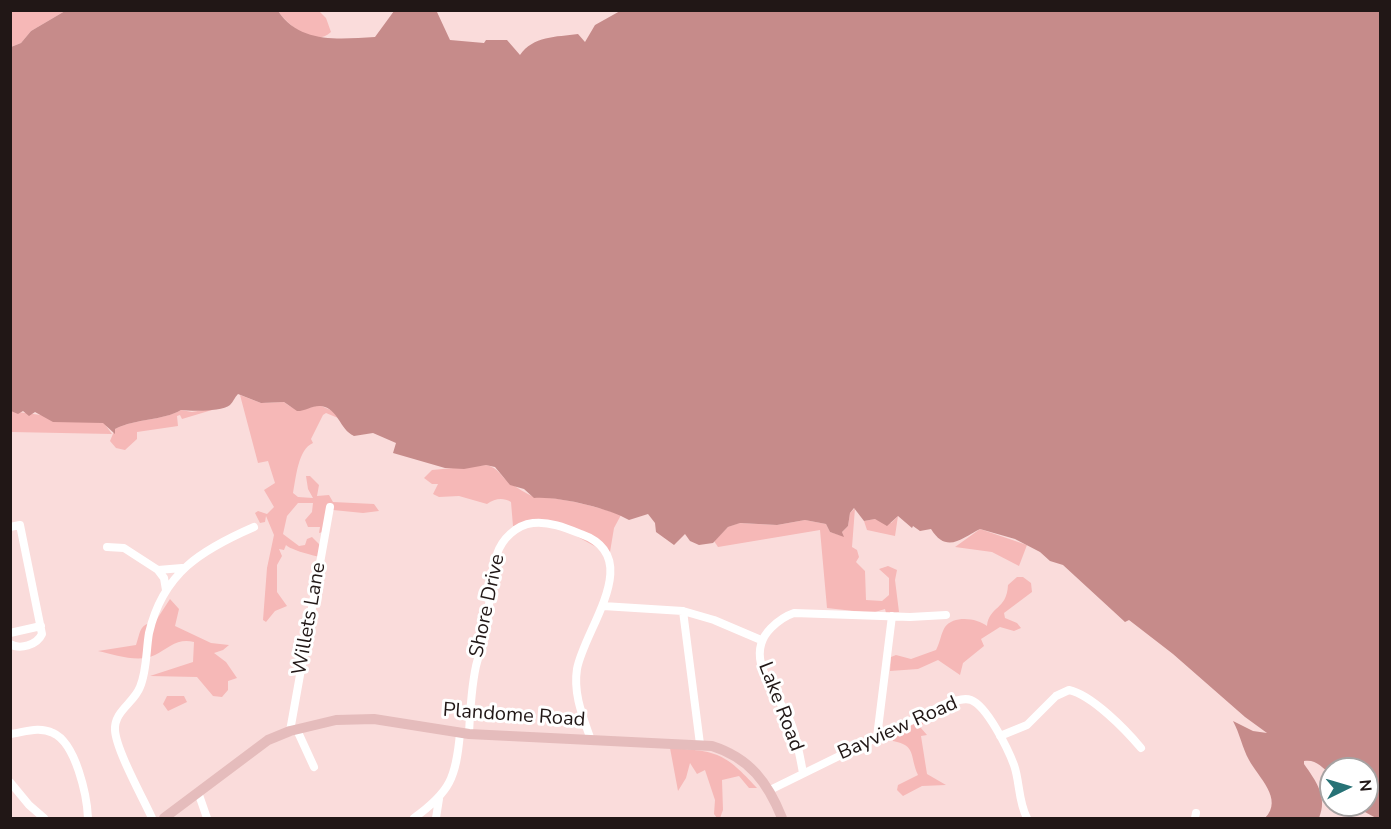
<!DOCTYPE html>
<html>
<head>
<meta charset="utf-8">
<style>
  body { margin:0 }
  #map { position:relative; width:1391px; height:829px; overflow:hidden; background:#fadcdb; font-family:"Nunito Sans",sans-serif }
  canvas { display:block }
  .frame { position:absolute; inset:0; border:12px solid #211716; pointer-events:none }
  .north { position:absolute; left:1319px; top:757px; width:60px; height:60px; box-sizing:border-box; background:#fff; border:2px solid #a6a2a2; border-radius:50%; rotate:85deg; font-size:16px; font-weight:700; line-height:24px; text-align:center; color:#211716 }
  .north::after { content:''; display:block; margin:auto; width:21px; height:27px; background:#277276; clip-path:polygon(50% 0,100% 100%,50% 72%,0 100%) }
</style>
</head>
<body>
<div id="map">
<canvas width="1391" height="829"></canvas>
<div class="frame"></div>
<div class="north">N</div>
</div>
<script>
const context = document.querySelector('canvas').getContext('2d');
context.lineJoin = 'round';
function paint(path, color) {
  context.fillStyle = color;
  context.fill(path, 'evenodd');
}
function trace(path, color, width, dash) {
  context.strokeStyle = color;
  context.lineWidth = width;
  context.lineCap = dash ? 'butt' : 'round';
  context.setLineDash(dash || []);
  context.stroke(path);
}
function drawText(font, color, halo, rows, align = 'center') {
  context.font = font + ' "Nunito Sans",sans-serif';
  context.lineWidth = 6;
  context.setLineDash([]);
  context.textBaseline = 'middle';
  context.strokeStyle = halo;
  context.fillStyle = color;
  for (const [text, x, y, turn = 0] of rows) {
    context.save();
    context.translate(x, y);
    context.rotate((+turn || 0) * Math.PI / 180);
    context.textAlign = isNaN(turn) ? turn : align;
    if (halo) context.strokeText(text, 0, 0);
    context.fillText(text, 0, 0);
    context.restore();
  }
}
const green = new Path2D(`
  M11 11H65L31 31 21 43 11 47Z
  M278 11H319L326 18 331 32C314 48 288 25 278 11Z
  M240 395 261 403 284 402C297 413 304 409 319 405L333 411 338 418 326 413 323 415 311 439 313 443C298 449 296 478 293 493L298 497 313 498 308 489 306 476H310L319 485 317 496 329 495 333 502 374 504 379 511 363 513 333 510 323 532 319 533 320 527H308L305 520 312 512 313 503H298L287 516 283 534 299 546 305 545 307 539 312 537 323 548 321 557C314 556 291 550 286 545L284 550 279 549 282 556 277 565V592L287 606 275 611 266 622 263 620 267 568 274 535 266 516 265 522 260 523 255 513 258 511 267 514 274 507 264 490 275 483 268 461 258 463Z
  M209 409 212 410 182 419 180 415 177 416 178 426 137 432V439L125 450 116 448 110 441 115 429C137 418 161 421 181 410L192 412Z
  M10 411 104 423 112 434 11 432Z
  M486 465C499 468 500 476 509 482 517 488 525 493 534 497 556 496 600 507 621 515L614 528 609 558 607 553 558 526H513L511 502C502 497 495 499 487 504L459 496 439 497 433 494 438 484H432L424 478 432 470Z
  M855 508 852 547 857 550 859 557 856 562 865 571 866 600 882 601 889 595V578L879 569 888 566 897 570 895 580 899 612 886 613 885 609 872 613 827 608 820 530 718 547 714 541 728 527 739 523 777 525 805 520 826 524 830 532 843 536 842 532 848 526 850 513Z
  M898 516 895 536 867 530 864 521 875 519 891 523Z
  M980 529 1027 545 1019 566 992 552 955 547Z
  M1017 577H1023L1031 583 1032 592 1004 613 1005 618 1017 623 1021 628 1014 631 1000 627 981 639 984 646 963 663 960 675 938 660 918 669 890 671 891 657 896 655 911 659 936 650C940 643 941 633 945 627 954 615 977 618 987 626 989 606 1007 610 1008 585Z
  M170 599 179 609 175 626 211 643 229 645 223 650 214 653 226 662 237 678 228 681V690L222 697 213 696 197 677 150 676 193 662 194 642C177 638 169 648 155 655 139 663 115 655 98 651L136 645C141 631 139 624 155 622Z
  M167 696H184L187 702 168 711 163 704Z
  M925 719 921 728 927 735 921 736 927 774 946 785 922 786 903 796 897 790 898 785 918 775C909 755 917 746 893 741L891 735Z
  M670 748C718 751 725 753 757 788H749L739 776 722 780 723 810 720 818H717L714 814 715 800 705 770 697 774 690 763 686 778 678 791Z`);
const water = new Path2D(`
  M65 11H278C300 44 339 39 375 37L394 11 437 12 450 40 484 43 486 40H507L520 55C533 36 556 37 578 34L585 42 595 25 620 11H1380V818H1376L1352 805H1367V769H1331V775C1322 767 1316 759 1304 761V764C1316 781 1328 797 1319 818H1265C1284 799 1258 777 1249 760 1242 747 1240 734 1233 721L1253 731 1267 733 1245 717 1173 654 1129 620 1125 622 1063 565 1050 561 1040 552 1015 539 980 529C963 537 947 555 931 529L920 531 913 526 912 528 898 516 887 526 875 519 864 521 854 508 850 513 848 526 842 532 844 537 830 532 826 524 805 520 777 525 740 523 728 527 713 543 699 545 690 541 685 534 674 545 656 532 655 523 648 514 629 520C608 508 558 496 534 498L524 489 510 485 495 467 486 465 464 469 445 468 393 453 396 443 373 433 354 436C339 429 339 409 321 406 313 405 306 411 297 411L284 402 261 403 238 394C235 397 233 402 230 405 222 412 191 411 181 410 162 421 137 418 115 429V434L103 423 53 422 35 412 29 416 23 411 18 414 11 411V47L21 43 31 31Z`);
const minor = new Path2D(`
  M10 527 20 525 42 634C37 645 20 650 10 644
  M107 547 124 548 158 570
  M166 590 164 578 158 570 182 568
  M603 606 683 611 714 620 761 640
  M683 611 700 744
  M10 633 41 626
  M297 730 314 767
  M290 731 330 507
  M10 734C25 732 39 726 53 733 76 743 87 796 88 818
  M469 734C470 712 471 689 476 666 479 654 483 643 486 631 491 605 488 579 497 554 502 539 516 525 533 523 549 521 566 528 581 534 646 557 584 629 577 669 573 694 583 717 591 740
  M1000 736 1027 725 1056 696 1069 690C1092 695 1126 730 1141 748
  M877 737 892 616
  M803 773C800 756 797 739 791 723 779 694 741 658 771 628 778 621 785 616 794 613L910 617 946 615
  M10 782 29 805 44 818
  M770 790 945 704C953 702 963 697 971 700 987 706 1008 749 1014 765 1020 782 1018 801 1027 818
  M198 792 207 818
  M152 818C143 798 116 750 115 730 114 711 134 703 140 687 147 671 146 650 149 633 163 573 201 550 254 527
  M414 818C450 792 456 778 460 733
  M436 818 439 799
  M1195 818 1196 813`);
const major = new Path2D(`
  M164 818 268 740 290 731 336 720 374 719 469 734 712 746C750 758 768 783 782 818`);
const streetNames = [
  ["Shore Drive",488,606,-78],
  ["Willets Lane",310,619,-80],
  ["Lake Road",780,707,69],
  ["Plandome Road",514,716,4],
  ["Bayview Road",898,729,-24]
];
paint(green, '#f6b8b7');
paint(water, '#c68b8a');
trace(minor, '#fff', 8);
trace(major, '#e5bcbc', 10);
drawText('20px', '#211716', '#fff', streetNames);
</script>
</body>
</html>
